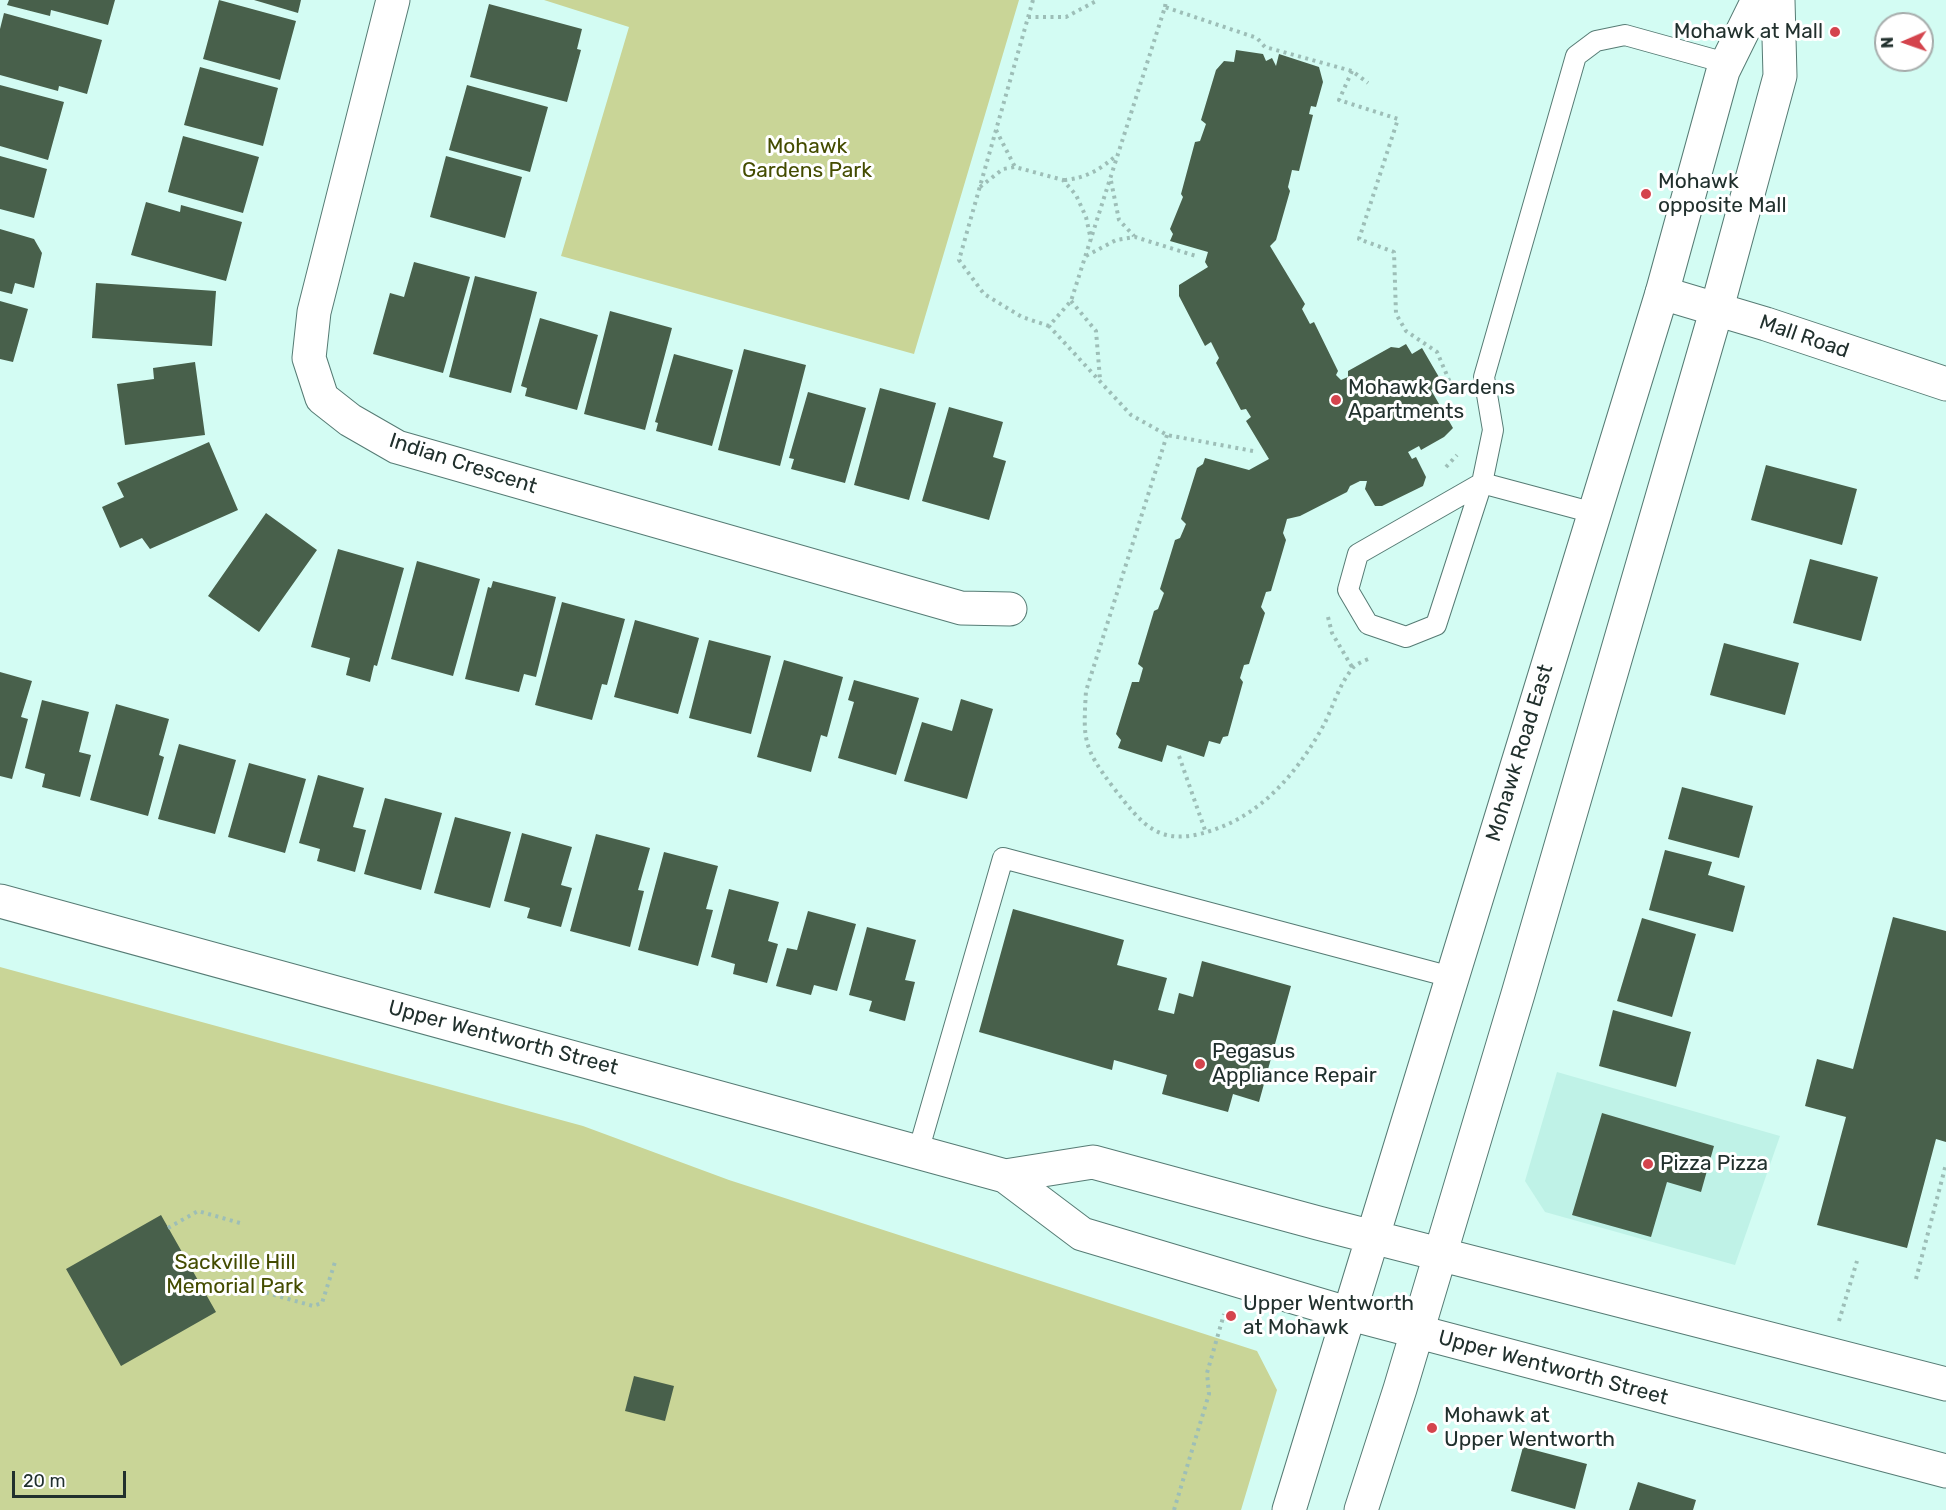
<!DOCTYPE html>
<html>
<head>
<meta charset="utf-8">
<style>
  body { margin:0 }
  #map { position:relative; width:1946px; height:1510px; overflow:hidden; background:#d3fcf3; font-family:Rubik,sans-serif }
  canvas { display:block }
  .north { position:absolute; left:1874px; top:12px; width:60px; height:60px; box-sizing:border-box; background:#fff; border:2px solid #a6acab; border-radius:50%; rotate:268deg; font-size:16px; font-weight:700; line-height:24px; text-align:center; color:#21302d }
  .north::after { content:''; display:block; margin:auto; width:21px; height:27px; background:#d4444d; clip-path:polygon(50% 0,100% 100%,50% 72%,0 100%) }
  .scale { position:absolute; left:12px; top:1471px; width:114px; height:27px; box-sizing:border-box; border:3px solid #21302d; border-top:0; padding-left:8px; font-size:18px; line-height:21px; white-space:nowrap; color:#21302d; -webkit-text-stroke:4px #fff; paint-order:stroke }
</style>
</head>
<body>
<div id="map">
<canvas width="1946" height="1510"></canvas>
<div class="north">N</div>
<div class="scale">20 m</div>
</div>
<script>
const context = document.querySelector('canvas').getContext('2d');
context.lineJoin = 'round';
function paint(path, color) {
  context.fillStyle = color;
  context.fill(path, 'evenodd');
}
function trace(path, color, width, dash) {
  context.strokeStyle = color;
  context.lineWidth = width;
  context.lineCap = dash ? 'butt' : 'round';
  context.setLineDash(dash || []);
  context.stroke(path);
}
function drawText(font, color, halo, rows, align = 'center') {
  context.font = font + ' Rubik,sans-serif';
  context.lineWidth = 6;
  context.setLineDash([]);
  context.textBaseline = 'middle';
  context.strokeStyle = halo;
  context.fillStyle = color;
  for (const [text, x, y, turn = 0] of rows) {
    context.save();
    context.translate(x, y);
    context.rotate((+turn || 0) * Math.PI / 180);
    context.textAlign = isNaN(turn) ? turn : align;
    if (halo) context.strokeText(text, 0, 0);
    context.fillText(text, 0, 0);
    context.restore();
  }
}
const built = new Path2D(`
  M1557 1072 1780 1136 1735 1265 1545 1212 1525 1181Z`);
const green = new Path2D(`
  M544 0H1019L914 354 561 256 629 27Z
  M0 967 583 1126 729 1180 1257 1351 1277 1390 1241 1510H0Z`);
const building = new Path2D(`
  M9 0H115L108 25 51 10 50 16 7 5Z
  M219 0 296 21 280 80 203 59Z
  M254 0H301L298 13Z
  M489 4 582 29 577 49 581 50 567 102 470 77Z
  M4 13 102 40 87 94 59 86 58 91 0 75V29Z
  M1236 50 1263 54 1266 61 1272 58 1276 66 1279 54 1319 67 1323 82 1316 107 1311 106 1309 114 1313 115 1299 171 1292 170 1288 187 1290 191 1276 240 1270 246 1305 304 1302 309 1310 324 1314 322 1338 371 1336 375 1341 380 1348 377V371L1391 347 1399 348 1406 344 1412 354 1422 348 1443 384 1431 390 1453 428 1444 437 1421 450 1419 446 1408 452 1412 459 1416 457 1426 477 1423 486 1382 506H1375L1365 489 1367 481H1360L1350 486 1347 492 1300 516 1287 519 1283 533 1286 540 1271 591 1266 592 1261 607 1265 613 1249 664 1244 665 1240 678 1243 682 1228 736 1223 737 1220 744 1209 741 1204 757 1167 745 1162 762 1118 748 1121 740 1116 734 1132 682H1139L1143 668 1138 664 1154 611 1158 609 1164 593 1160 589 1175 540 1180 538 1186 524 1181 519 1197 468 1203 464 1205 458 1249 470 1269 459 1246 421 1251 417 1246 409 1241 410 1216 363 1219 358 1211 342 1205 346 1179 296V285L1208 267 1205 262 1208 252 1170 241 1173 234 1170 229 1183 197 1181 194 1195 142 1200 141 1206 124 1201 120 1216 70 1224 61 1234 62Z
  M200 67 278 88 263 146 184 125Z
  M0 85 64 102 48 160 0 146Z
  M467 85 548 107 530 172 449 150Z
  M183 136 259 157 243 213 168 192Z
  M0 156 47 169 34 218 0 209Z
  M446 156 522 177 505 238 430 217Z
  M146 202 180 212 181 205 242 222 226 281 131 255Z
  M0 229 34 239 42 253 34 288 15 283 12 294 0 291Z
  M414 262 470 277 443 373 373 354 390 293 404 297Z
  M475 276 537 292 511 393 449 377Z
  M96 283 216 291 212 346 92 338Z
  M0 301 28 309 13 362 0 359Z
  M610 311 672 328 645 430 584 414Z
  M540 318 598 335 577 410 525 396 527 388 521 386Z
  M744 349 806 365 780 466 718 450Z
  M674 354 733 370 712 446 656 431 658 423 655 422Z
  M195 362 205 435 125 445 117 384 154 379 153 368Z
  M880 388 936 403 909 500 854 485Z
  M808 392 866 408 845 483 791 469 794 459 789 458Z
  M949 407 1003 422 993 457 1006 461 989 520 922 501Z
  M209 442 238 510 150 549 142 538 120 548 102 507 124 497 117 483Z
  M1766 465 1857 489 1842 545 1751 520Z
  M266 513 317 550 259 632 208 596Z
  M338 549 404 568 377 666 374 665 370 682 346 675 350 658 311 647Z
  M1810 559 1878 577 1861 641 1793 623Z
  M417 561 480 579 453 676 391 659Z
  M493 581 556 597 536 677 524 674 519 692 465 679 488 587 491 588Z
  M562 602 625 619 607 685 602 684 592 720 535 705Z
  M635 620 699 638 678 714 614 697Z
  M709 640 771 656 751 734 689 718Z
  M1724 643 1799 663 1785 715 1710 695Z
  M784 660 843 677 827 737 821 735 811 772 757 757Z
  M0 672 32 681 21 717 28 719 12 779 0 776Z
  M854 680 919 698 896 775 838 758 854 702 848 700Z
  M961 699 993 709 967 799 904 781 922 722 952 731Z
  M42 700 89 712 79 752 91 755 80 797 42 787 45 774 25 768Z
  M116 704 169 719 159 755 164 757 148 816 90 800Z
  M179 744 236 760 215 834 158 819Z
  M249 763 306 779 285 853 228 837Z
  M318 775 364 788 353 827 366 830 355 872 317 861 320 849 299 843Z
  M1682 787 1753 806 1739 858 1668 839Z
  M385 798 442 813 421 890 364 874Z
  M455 817 511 832 490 908 434 893Z
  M522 833 572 847 561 885 572 888 561 927 527 918 530 908 504 901Z
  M596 834 650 848 638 890 644 891 630 947 570 931Z
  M1665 850 1712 862 1708 875 1745 886 1733 932 1649 910Z
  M664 852 718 866 706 909 713 910 698 966 638 950Z
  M729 889 779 902 768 941 778 944 767 983 733 974 735 964 711 957Z
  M1013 909 1124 940 1117 965 1167 978 1158 1010 1174 1014 1179 993 1193 997 1202 961 1291 986 1259 1102 1233 1094 1228 1112 1162 1094 1167 1075 1114 1060 1112 1070 979 1032Z
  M808 911 856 924 837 991 814 985 811 995 776 986 787 948 797 950Z
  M1893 917 1946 931V1142L1936 1139 1907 1248 1817 1225 1846 1117 1805 1106 1817 1059 1853 1069Z
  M1642 918 1696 934 1672 1017 1617 1001Z
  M867 927 916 940 905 980 915 982 905 1021 869 1011 872 1001 849 995Z
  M1613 1010 1691 1032 1676 1087 1599 1066Z
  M1602 1113 1714 1146 1701 1192 1667 1182 1651 1237 1572 1215Z
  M161 1215 216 1312 121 1366 66 1269Z
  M634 1376 674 1386 665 1421 625 1411Z
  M1523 1447 1587 1464 1575 1509 1511 1491Z
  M1638 1482 1696 1500 1693 1510H1629Z`);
const path = new Path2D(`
  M1033 0 959 260 984 294 1022 317 1049 326
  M1165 7 1166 0
  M1028 17H1066L1098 0
  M1352 71 1339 100 1398 119 1359 239 1394 252 1396 314 1406 331 1437 352 1455 394
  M996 130 1015 167
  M1064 180C1087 178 1101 169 1118 154
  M1111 181 1119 220 1134 236
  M980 187 1003 169 1015 167 1063 180 1076 195 1086 217 1091 240
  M1086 256 1116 240 1135 237 1196 256
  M1071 301 1096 331 1100 379
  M1167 435 1086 691C1083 740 1083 747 1113 787 1142 824 1158 848 1210 831 1261 815 1295 775 1321 730 1332 711 1338 686 1352 669 1355 664 1366 660 1371 658
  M1253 451 1167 435 1131 415 1049 326 1071 301 1165 7 1257 38 1265 47 1352 71 1368 83
  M1446 467 1457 455
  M1328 617 1332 633 1352 667
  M1179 756 1206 833
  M168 1228 198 1211 240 1223
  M1916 1279 1946 1164
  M208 1285 225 1281 313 1306 322 1303 335 1262
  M1839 1321 1857 1261
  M1174 1510 1209 1394 1207 1373 1224 1314`);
const lane = new Path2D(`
  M1594 513 1482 483 1358 554 1348 590 1368 624 1406 637 1436 625 1482 483 1493 430 1484 377 1576 56 1596 41 1625 35 1726 63
  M918 1152 1003 858 1451 977`);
const street = new Path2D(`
  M393 0 314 312 309 358 322 398 350 420 397 447 961 608 1010 609
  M1662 293 1766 324 1946 384`);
const secondary = new Path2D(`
  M0 901 1005 1176 1082 1234 1347 1313 1946 1471
  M1005 1176 1093 1162 1318 1223 1946 1384
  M1289 1510 1662 293 1723 71 1758 0
  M1361 1510 1400 1389 1518 994 1717 308 1780 76 1778 0`);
const markers = [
  [1835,32,6,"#d4444d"],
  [1646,194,6,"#d4444d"],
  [1336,400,6,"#d4444d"],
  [1200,1064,6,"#d4444d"],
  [1648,1164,6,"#d4444d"],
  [1231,1316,6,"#d4444d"],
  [1432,1428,6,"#d4444d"]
];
const poiNames = [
  ["Mohawk at Mall",1823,32,"right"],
  ["Mohawk",1658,182],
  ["opposite Mall",1658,206],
  ["Mohawk Gardens",1348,388],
  ["Apartments",1348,412],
  ["Pegasus",1212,1052],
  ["Appliance Repair",1212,1076],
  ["Pizza Pizza",1660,1164],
  ["Upper Wentworth",1243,1304],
  ["at Mohawk",1243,1328],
  ["Mohawk at",1444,1416],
  ["Upper Wentworth",1444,1440]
];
const parkNames = [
  ["Mohawk",807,147],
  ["Gardens Park",807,171],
  ["Sackville Hill",235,1263],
  ["Memorial Park",235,1287]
];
const streetNames = [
  ["Mall Road",1804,337,19],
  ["Indian Crescent",463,464,18],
  ["Mohawk Road East",1520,753,-73],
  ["Upper Wentworth Street",503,1038,15],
  ["Upper Wentworth Street",1553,1368,15]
];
paint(built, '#bff2e7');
paint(green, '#c9d597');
paint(building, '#48604b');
trace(lane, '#567b74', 22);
trace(street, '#567b74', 35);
trace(secondary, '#567b74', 35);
trace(path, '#9dbeb7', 4, [3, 4.5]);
trace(lane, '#fff', 20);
trace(street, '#fff', 33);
trace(secondary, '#fff', 33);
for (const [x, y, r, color] of markers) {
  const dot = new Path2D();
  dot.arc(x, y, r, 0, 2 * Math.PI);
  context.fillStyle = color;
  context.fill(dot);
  trace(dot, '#fff', 2);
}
drawText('21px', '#21302d', '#fff', poiNames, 'left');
drawText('21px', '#444c00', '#fff', parkNames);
drawText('21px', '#21302d', '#fff', streetNames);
</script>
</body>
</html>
